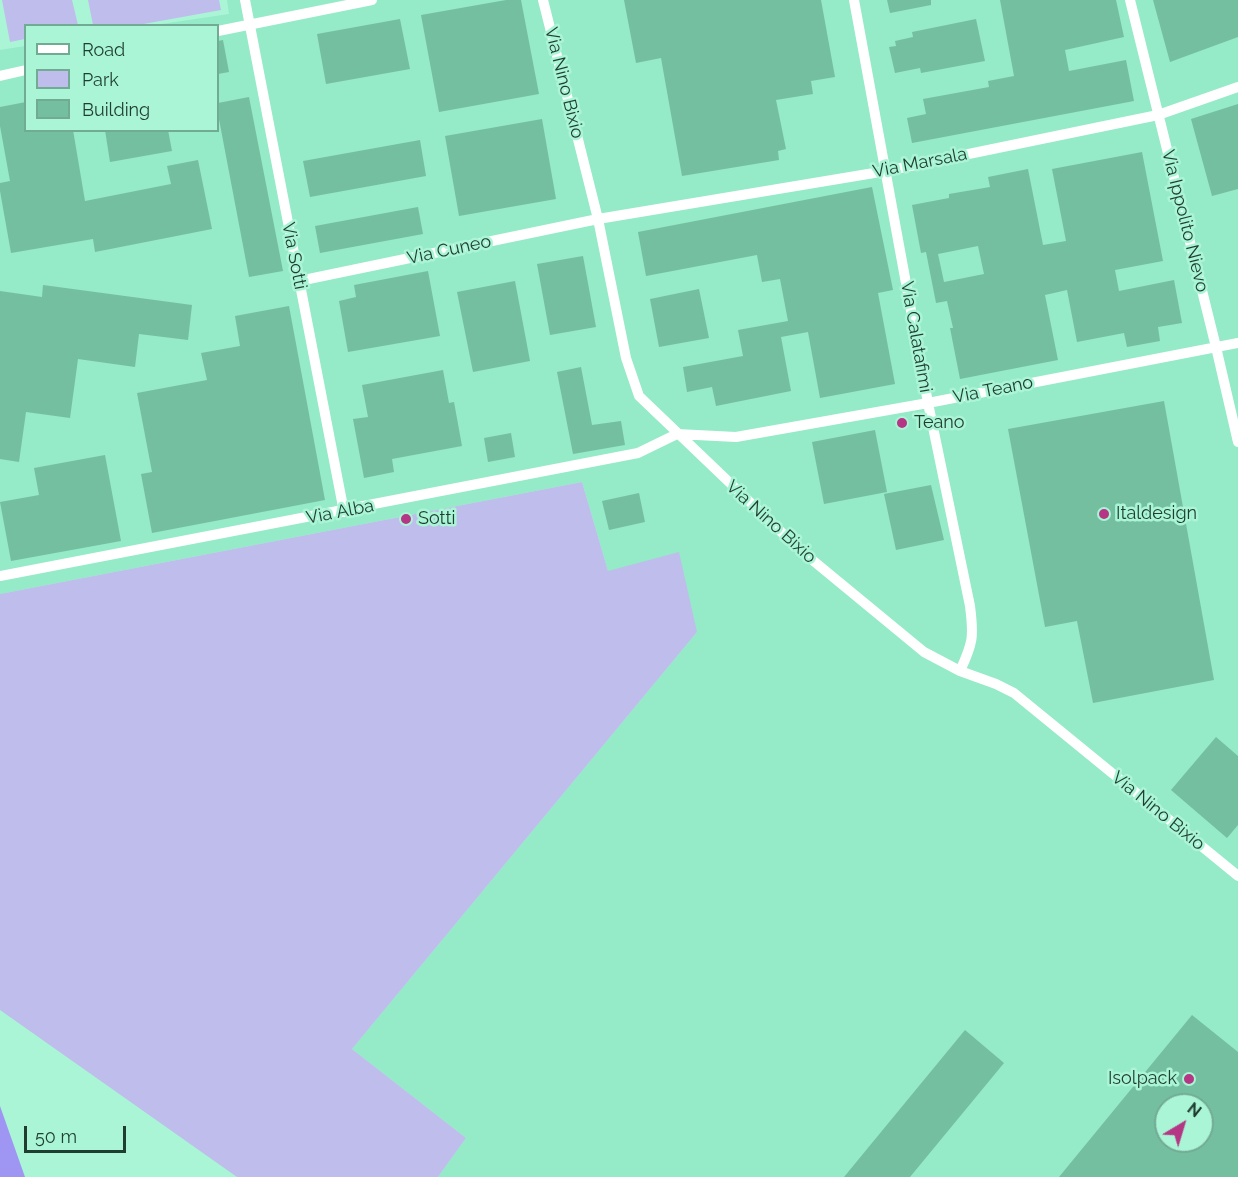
<!DOCTYPE html>
<html>
<head>
<meta charset="utf-8">
<style>
  body { margin:0 }
  #map { position:relative; width:1238px; height:1177px; overflow:hidden; background:#aaf5d6; font-family:Raleway,sans-serif }
  canvas { display:block }
  .legend { position:absolute; left:24px; top:24px; width:195px; height:108px; box-sizing:border-box; background:#aaf5d6; border:2px solid #72ab94; margin:0; padding:8px 10px; list-style:none; font-size:18px; color:#1f3d31 }
  .legend li { display:flex; align-items:center; gap:12px; height:30px }
  .legend b { width:30px; border:2px solid #72ab94 }
  .north { position:absolute; left:1154px; top:1093px; width:60px; height:60px; box-sizing:border-box; background:#aaf5d6; border:2px solid #72ab94; border-radius:50%; rotate:38deg; font-size:16px; font-weight:700; line-height:24px; text-align:center; color:#1f3d31 }
  .north::after { content:''; display:block; margin:auto; width:21px; height:27px; background:#b43684; clip-path:polygon(50% 0,100% 100%,50% 72%,0 100%) }
  .scale { position:absolute; left:24px; top:1126px; width:102px; height:27px; box-sizing:border-box; border:3px solid #1f3d31; border-top:0; padding-left:8px; font-size:18px; line-height:21px; white-space:nowrap; color:#1f3d31; -webkit-text-stroke:4px #aaf5d6; paint-order:stroke }
</style>
</head>
<body>
<div id="map">
<canvas width="1238" height="1177"></canvas>
<ul class="legend">
<li><b style="height:8px;background:#fff"></b>Road</li>
<li><b style="height:16px;background:#bfbdec"></b>Park</li>
<li><b style="height:16px;background:#75bfa1"></b>Building</li>
</ul>
<div class="north">N</div>
<div class="scale">50 m</div>
</div>
<script>
const context = document.querySelector('canvas').getContext('2d');
context.lineJoin = 'round';
function paint(path, color) {
  context.fillStyle = color;
  context.fill(path, 'evenodd');
}
function trace(path, color, width, dash) {
  context.strokeStyle = color;
  context.lineWidth = width;
  context.lineCap = dash ? 'butt' : 'round';
  context.setLineDash(dash || []);
  context.stroke(path);
}
function drawText(font, color, halo, rows, align = 'center') {
  context.font = font + ' Raleway,sans-serif';
  context.lineWidth = 5;
  context.setLineDash([]);
  context.textBaseline = 'middle';
  context.strokeStyle = halo;
  context.fillStyle = color;
  for (const [text, x, y, turn = 0] of rows) {
    context.save();
    context.translate(x, y);
    context.rotate((+turn || 0) * Math.PI / 180);
    context.textAlign = isNaN(turn) ? turn : align;
    if (halo) context.strokeText(text, 0, 0);
    context.fillText(text, 0, 0);
    context.restore();
  }
}
const built = new Path2D(`
  M227 0H1238V1177H438L466 1138 352 1049 697 632 608 571 582 482 0 594V50L25 46 26 130H218V26L155 25 229 14ZM1166 1105H1202V1141H1166Z`);
const green = new Path2D(`
  M2 0H72L78 25 26 26 25 39 10 42Z
  M88 0H219L221 10 138 25H93Z
  M582 482 608 571 679 552 697 632 352 1049 466 1138 438 1177H237L0 1010V594Z`);
const forest = new Path2D(`
  M0 1106 25 1177H0Z`);
const building = new Path2D(`
  M506 0H521L539 94 439 112 421 15Z
  M624 0H821L835 77 811 81 813 94 776 100 786 149 778 151 779 160 682 176 661 58 636 63Z
  M887 0H931V5L890 13Z
  M1000 0H1116L1124 37 1065 50 1069 71 1126 60 1134 101 912 143 907 118 926 114 923 99 989 87 988 81 1014 76Z
  M1153 0H1238V37L1170 62Z
  M400 19 410 69 326 84 317 34Z
  M976 19 985 61 921 73 920 68 895 73 889 47 896 46 895 41 913 37 912 32Z
  M223 40 229 72 218 74V41Z
  M249 97 283 271 249 277 218 114V103Z
  M26 102V130H73L85 201 171 184 167 166 198 160 212 229 95 252 93 239 11 253 0 191V183L10 181 0 126V107Z
  M1238 104V189L1212 196 1191 119Z
  M542 119 556 199 459 216 445 136Z
  M105 130H168L172 151 110 162Z
  M420 140 426 176 310 197 303 161Z
  M1142 152 1163 261 1115 270 1119 291 1174 280 1182 323 1158 327 1160 341 1127 347 1124 333 1077 342 1067 290 1045 295 1058 360 960 379 950 328H953L947 301 936 303 926 252 921 253 912 205 949 198V194L990 187 988 177 1028 169 1043 245 1066 241 1052 169ZM978 246 984 274 944 282 938 254Z
  M872 187 893 290 878 293 895 384 820 398 808 332 781 337 791 391 716 406 712 387 687 392 683 367 743 356 738 330 788 321 780 279 762 282 757 255 646 276 638 232Z
  M418 207 423 234 320 253 315 226Z
  M583 256 596 327 550 335 537 264Z
  M428 271 440 336 348 352 339 301 356 297 354 285Z
  M515 281 530 361 473 372 457 292Z
  M43 285 192 305 188 340 139 334 135 367 78 359 70 418 26 412 19 462 0 459V291L42 297Z
  M699 289 709 338 659 347 650 299Z
  M289 306 325 500 152 533 141 474 152 472 137 393 207 380 201 353 240 346 235 316Z
  M581 367 592 425 621 421 625 445 573 454 557 372Z
  M443 370 449 403 454 402 462 446 392 459 394 472 364 478 353 419 368 417 362 385Z
  M1164 401 1214 680 1093 703 1077 621 1045 627 1008 429Z
  M875 430 887 492 824 504 812 442Z
  M511 433 515 457 488 462 484 438Z
  M105 455 121 541 11 561 0 502 39 495 34 468Z
  M931 485 944 540 896 550 884 494Z
  M639 493 645 522 609 530 602 501Z
  M1216 737 1238 756V825L1227 838 1171 790Z
  M1192 1015 1238 1052V1177H1059ZM1166 1105H1202V1141H1166Z
  M965 1030 1004 1063 910 1177H844Z`);
const minor = new Path2D(`
  M245 0 344 512
  M543 0 598 219 626 358 639 396 799 549 924 652 960 671 996 684 1014 693 1238 876
  M854 0 928 403 970 606C974 637 973 643 960 671
  M1130 0 1216 347 1238 442
  M218 31 372 0
  M0 76 26 70
  M299 281 598 219 886 171 1158 115 1238 87
  M0 576 638 453 677 434 736 437 928 403 1238 343`);
const markers = [
  [902,423,6,"#b43684"],
  [1104,514,6,"#b43684"],
  [406,519,6,"#b43684"],
  [1189,1079,6,"#b43684"]
];
const streetNames = [
  ["Via Nino Bixio",564,83,76],
  ["Via Marsala",920,163,-11],
  ["Via Ippolito Nievo",1185,221,76],
  ["Via Cuneo",449,250,-12],
  ["Via Sotti",294,256,79],
  ["Via Calatafimi",916,337,80],
  ["Via Teano",993,390,-11],
  ["Via Alba",340,512,-11],
  ["Via Nino Bixio",771,522,42],
  ["Via Nino Bixio",1158,811,39]
];
const poiNames = [
  ["Teano",914,423],
  ["Italdesign",1116,514],
  ["Sotti",418,519],
  ["Isolpack",1177,1079,"right"]
];
paint(built, '#95eac8');
paint(green, '#bfbdec');
paint(forest, '#9f96f4');
paint(building, '#75bfa1');
trace(minor, '#fff', 10);
for (const [x, y, r, color] of markers) {
  const dot = new Path2D();
  dot.arc(x, y, r, 0, 2 * Math.PI);
  context.fillStyle = color;
  context.fill(dot);
  trace(dot, '#aaf5d6', 2);
}
drawText('18px', '#1f3d31', '#aaf5d6', streetNames);
drawText('18px', '#1f3d31', '#aaf5d6', poiNames, 'left');
</script>
</body>
</html>
